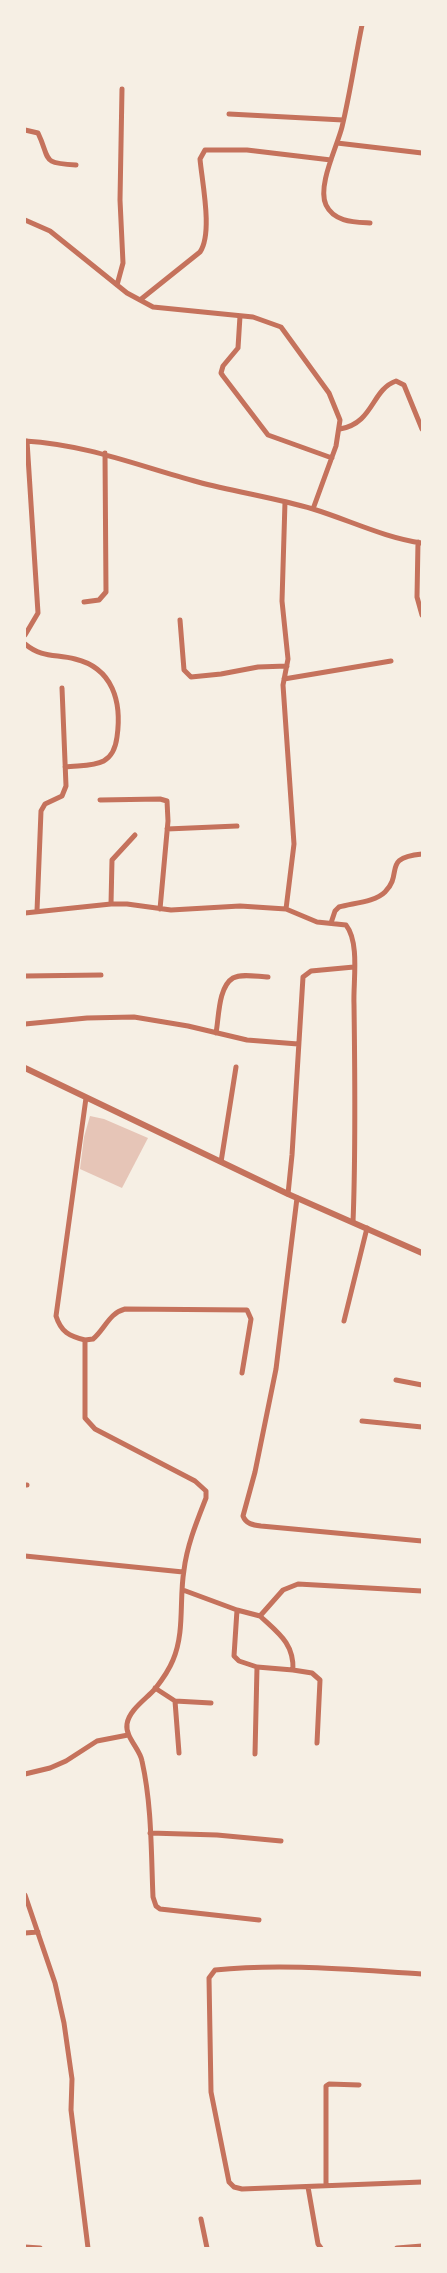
<!DOCTYPE html>
<html>
<head>
<meta charset="utf-8">
<style>
  body { margin:0 }
  #map { position:relative; width:447px; height:2273px; overflow:hidden; background:#f6efe4; font-family:"Fira Sans",sans-serif }
  canvas { display:block }
  .frame { position:absolute; inset:0; border:26px solid #f6efe4; pointer-events:none }
</style>
</head>
<body>
<div id="map">
<canvas width="447" height="2273"></canvas>
<div class="frame"></div>
</div>
<script>
const context = document.querySelector('canvas').getContext('2d');
context.lineJoin = 'round';
function paint(path, color) {
  context.fillStyle = color;
  context.fill(path, 'evenodd');
}
function trace(path, color, width, dash) {
  context.strokeStyle = color;
  context.lineWidth = width;
  context.lineCap = dash ? 'butt' : 'round';
  context.setLineDash(dash || []);
  context.stroke(path);
}
const building = new Path2D(`
  M90 1116 104 1119 148 1138 122 1188 80 1169 84 1137Z`);
const minor = new Path2D(`
  M362 25C355 59 350 94 342 127 337 147 317 186 326 205 334 222 354 222 370 223
  M229 114 343 120
  M25 130 38 133C51 160 40 163 76 165
  M337 143 422 153
  M25 220 50 231 127 293 153 307 253 317 281 327 329 393 340 420 336 446 313 509
  M117 285 123 263 120 200 122 89
  M140 300 200 252C213 233 202 182 200 159L205 150H247L331 160
  M240 316 238 348 223 366 221 373 223 376 268 435 332 458
  M340 429C374 423 371 390 396 381L404 385 422 429
  M25 441C89 445 138 466 198 482 236 492 275 498 313 509 349 520 385 538 422 543
  M285 502 282 601 288 659 283 685 294 844 286 909
  M418 542 417 597 422 615
  M84 602 99 600 106 592 105 453
  M180 620 184 670 191 677 221 674 258 667 287 666
  M25 635 38 613 27 441
  M25 644C42 658 55 654 75 659 113 668 122 702 117 737 113 769 91 764 65 767
  M284 679 391 661
  M100 800 160 799 167 801 168 821 160 909
  M167 829 237 826
  M111 904 112 860 135 835
  M37 911 41 811 45 804 62 796 66 786 62 688
  M25 913 111 904H127L171 910 240 906 286 909 317 922 346 925C360 943 353 982 354 1004 355 1077 356 1149 353 1222
  M331 923 335 911 339 907C353 903 375 902 385 892 404 873 381 858 422 854
  M25 976 101 975
  M25 1024 87 1018 134 1017 188 1026 247 1040 298 1044
  M216 1033C219 1018 218 987 233 978 242 973 259 977 268 977
  M86 1098 56 1316C61 1332 69 1336 85 1340V1418L95 1429 195 1481 206 1491V1498C197 1521 187 1545 184 1570 179 1599 185 1632 173 1660 169 1670 162 1680 155 1689 146 1699 129 1710 127 1724 125 1737 140 1749 142 1761 152 1806 151 1852 153 1897L156 1906 160 1909 259 1920
  M221 1162 236 1067
  M288 1194 292 1155 303 977 311 971 354 967
  M297 1198 276 1369 255 1472 243 1516C246 1524 253 1525 261 1526L422 1541
  M344 1321 367 1228
  M85 1340 93 1339C105 1329 109 1313 125 1309L247 1310 251 1319 242 1373
  M396 1380 422 1385
  M362 1421 422 1427
  M25 1485H27
  M25 1556 183 1572
  M183 1590 237 1610 260 1616 283 1590 298 1584 422 1591
  M237 1610 234 1656 239 1661 257 1667
  M260 1616C278 1633 294 1643 293 1670L312 1673 320 1680 317 1743
  M155 1688 175 1701 211 1703
  M175 1701 179 1753
  M255 1754 257 1667 293 1670
  M25 1774 50 1768 66 1761 97 1741 128 1735
  M150 1833 217 1835 281 1841
  M25 1895 55 1983 64 2023 72 2079 71 2110 88 2248
  M25 1933 38 1932
  M422 1974C354 1970 284 1963 215 1970L209 1978 211 2092 229 2182 234 2187 242 2189 422 2182
  M326 2185V2086L329 2084 359 2085
  M308 2187 318 2244 321 2248
  M201 2219 207 2248
  M25 2247 40 2248
  M397 2248 422 2246`);
const tertiary = new Path2D(`
  M25 1068 288 1194 422 1253`);
paint(building, '#e6c5b7');
trace(minor, '#c5725c', 5);
trace(tertiary, '#c5725c', 6);
</script>
</body>
</html>
